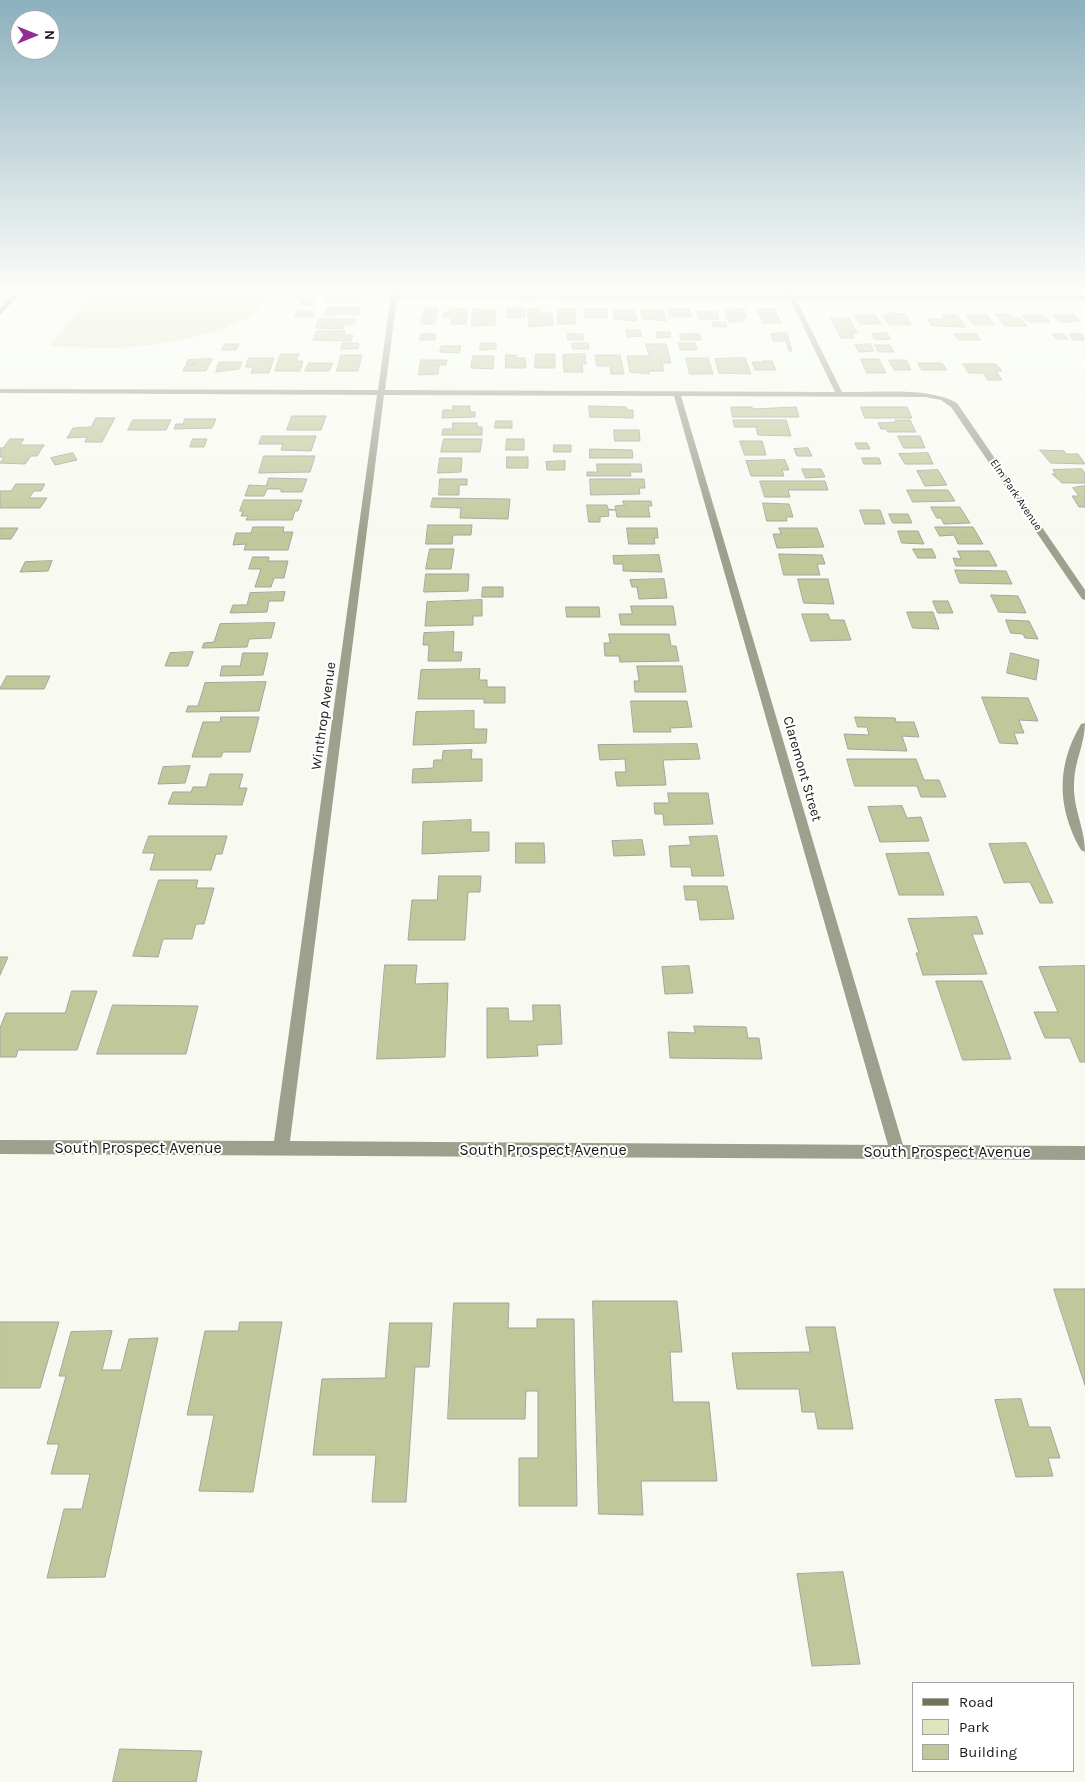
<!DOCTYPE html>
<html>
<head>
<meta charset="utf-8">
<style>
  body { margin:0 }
  #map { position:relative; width:1085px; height:1782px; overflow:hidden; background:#f8faf1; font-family:Karla,sans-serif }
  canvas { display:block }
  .legend { position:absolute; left:912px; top:1682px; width:162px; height:90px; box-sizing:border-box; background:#fff; border:1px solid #a3a3a2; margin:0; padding:6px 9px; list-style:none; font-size:15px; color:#181916 }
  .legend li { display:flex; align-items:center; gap:10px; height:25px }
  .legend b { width:25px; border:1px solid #a3a3a2 }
  .north { position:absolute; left:10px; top:10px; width:50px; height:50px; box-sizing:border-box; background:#fff; border:1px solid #a3a3a2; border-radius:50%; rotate:90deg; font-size:14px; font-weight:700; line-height:20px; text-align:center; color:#181916 }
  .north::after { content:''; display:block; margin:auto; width:18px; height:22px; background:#912e95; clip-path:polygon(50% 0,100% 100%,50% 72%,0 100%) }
</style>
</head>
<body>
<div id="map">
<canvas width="1085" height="1782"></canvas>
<ul class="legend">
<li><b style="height:6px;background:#70755a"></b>Road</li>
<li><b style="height:14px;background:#dde5bc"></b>Park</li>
<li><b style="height:14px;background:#c0c89b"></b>Building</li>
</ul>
<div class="north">N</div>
</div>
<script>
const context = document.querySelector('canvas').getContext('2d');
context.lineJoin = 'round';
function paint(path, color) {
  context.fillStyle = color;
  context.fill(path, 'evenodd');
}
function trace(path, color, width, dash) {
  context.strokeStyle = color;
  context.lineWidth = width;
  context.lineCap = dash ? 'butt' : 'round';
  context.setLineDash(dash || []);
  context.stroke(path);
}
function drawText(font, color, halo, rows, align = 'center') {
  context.font = font + ' Karla,sans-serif';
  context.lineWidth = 4;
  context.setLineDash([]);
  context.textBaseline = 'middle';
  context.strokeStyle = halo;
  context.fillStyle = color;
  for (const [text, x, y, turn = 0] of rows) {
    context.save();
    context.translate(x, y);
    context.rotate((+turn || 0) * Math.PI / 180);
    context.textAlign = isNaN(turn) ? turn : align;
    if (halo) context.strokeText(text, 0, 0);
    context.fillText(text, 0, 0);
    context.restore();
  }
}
const green = new Path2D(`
  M95 287H275C261 334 153 347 111 348 91 348 70 347 50 346Z`);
const building = new Path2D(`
  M332 287H362L361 292H356V294H342V292H330Z
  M361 296 359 303H326L328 297Z
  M314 300 312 305H300L301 301Z
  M360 307 359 314 325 315 327 308Z
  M425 308H438L435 324H421Z
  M524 308 525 318H507V309Z
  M450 309H467L466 324H451V317H443L444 312H450Z
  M473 309 495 311V325L472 326Z
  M528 309H540V314L552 313 553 325 529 327Z
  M558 309H575V324H558Z
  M585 309H607V318H585Z
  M668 309H689L692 317H670Z
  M744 309 747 318H741L743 322H729L724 310Z
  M757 309H775L781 323H763Z
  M613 310H634L637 321 614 319Z
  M641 310H663L666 321 643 319Z
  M297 311H314L312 317H295Z
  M696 311H717L719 319H699Z
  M888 313 905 314 912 325H889L883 315H889Z
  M995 314H1009L1012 318H1020L1027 326H1005Z
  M854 315H875L881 324H860Z
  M942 315H957L966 327 932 326 927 319H945Z
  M966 315H987L994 325H974Z
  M1023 315H1043L1050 322H1029Z
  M1053 315H1074L1080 321 1061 323Z
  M831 318H849L857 333H852L855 338H841Z
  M319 319H356L354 324H345L343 329 316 328Z
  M712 322H725L727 327H714Z
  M626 330H640L642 336 627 337Z
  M317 331H345L344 335H353L351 341 313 340Z
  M656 332H670L671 337 658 338Z
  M782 333H787L792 351H789L786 341H773L771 334Z
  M887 333 891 339 875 340 872 334Z
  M421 334H436L435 340H420Z
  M568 334H583V340H568Z
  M680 334H700L701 340H681Z
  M954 334H976L981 340H959Z
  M1052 334H1063L1068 339H1057Z
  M1069 334H1082L1085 340H1073Z
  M343 343H359L358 349H341Z
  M481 343H496V349L480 350Z
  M572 343H588L589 349H573Z
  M678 343H695L697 350H681Z
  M225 344H239L236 350H222Z
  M646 344H666L671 363H662L664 371H648L649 374 630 372 627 356H649Z
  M870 344 874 351 859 352 855 345Z
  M875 345H890L894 352H879Z
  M442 346H461L459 353 440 352Z
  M281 354H299L296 361H303L300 371H275Z
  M536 354H555V368H535Z
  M585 354 586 364H582L583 372H564L563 355Z
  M341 355H362L358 371H337Z
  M506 355H516V358H525L526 368H506Z
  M595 355H620L624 374H611L610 366H597Z
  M473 356H494L493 369 471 368Z
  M249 358H274L269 373H251L253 367H246Z
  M686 358H708L713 374H690Z
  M745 358 751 374 719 373 715 359Z
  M212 359 206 371H183L185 366 196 364H186L188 360Z
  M861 359H879L886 373H867Z
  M421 360H447L446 365H439L438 374 419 375Z
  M889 360H906L911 370H894Z
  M763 361H772L776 370H755L752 362H764Z
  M219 362H242L239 369 216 372Z
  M309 363H333L329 371H305Z
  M918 363H942L947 370H922Z
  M963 364H996L1002 371H996L1002 380H988L983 373H969Z
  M453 406H470V412H475V417L442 418 443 410H453Z
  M589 406 626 407 627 410H633V418L590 417Z
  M731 407H752L753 409 796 407 799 417H733Z
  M861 407H907L912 418H865Z
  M292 416H326L321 430H287Z
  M96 418H115L102 442H85L87 437 67 438 73 428 91 427Z
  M185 419H216L212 428 174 429 176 424H183Z
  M133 420H171L166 430H128Z
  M733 420H786L791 436 758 435 756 427H735Z
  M895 420H910L916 432H888L886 429H881L878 423 896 422Z
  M496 421H512V428H495Z
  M453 423H477V427H482V435H442L443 429H452Z
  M614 430H639L640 441H615Z
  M262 436H316L311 451 281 450 283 444H259Z
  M898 436H920L925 448H904Z
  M10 439H24L20 445H44L37 456H31L25 464 0 463 4 457H0V448H3Z
  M193 439H207L204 447H190Z
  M444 439H482L480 452H441Z
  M507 439H524V450H506Z
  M740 441H762L766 455H745Z
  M855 443H867L870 449H858Z
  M554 445H571V452H554Z
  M808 448 812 456H797L794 449Z
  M590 449 632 450 633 458H590Z
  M1040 450 1064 451 1066 454H1078L1085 464 1051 463Z
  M73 453 77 460 55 465 51 458Z
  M928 453 933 464H905L899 454Z
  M264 456H315L310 472 259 473Z
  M507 457H528V468H507Z
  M440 458H462L461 472 438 473Z
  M862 458H879L881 464H864Z
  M785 460 789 470H782L784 476H751L746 461Z
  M565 461V470H547L546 462Z
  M597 464H641L642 472H630L631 476H587V472H597Z
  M802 469H821L825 477 806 478Z
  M1082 469 1085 473V483H1062L1052 474H1056L1053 470Z
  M938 470 947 485 925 486 917 471Z
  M269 478 307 479 302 492H281V489H267L264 496H245L249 485 266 486Z
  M440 479H467V485H459V495H439Z
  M590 479H644L645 488H639L640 494 591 495Z
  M760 481H825L828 490H788L790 497H765Z
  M16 484H45L41 491H34L29 498H47L40 508H0V491H11Z
  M1082 486H1085V507H1079L1072 496H1079L1073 488Z
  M907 490H948L955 501 913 502Z
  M433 498 510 499 508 519 460 518 461 508 431 507Z
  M244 500H302L298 511H295L292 520H246L248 516H241L243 511H240Z
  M623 501H651L652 506H648L650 517H617L615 506 624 505Z
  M763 503 789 504 793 517H786L787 521H767Z
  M587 505H607L608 509 615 510H608L609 516 600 517V522H589Z
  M931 507H960L970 523 944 524 941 518H937Z
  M860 510H880L885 524H865Z
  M889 514H908L912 523H893Z
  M428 525H472L471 535H453L452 544H426Z
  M253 527H284L283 532H293L288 550H244L246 544 233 545 236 533H251Z
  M935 527H973L983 544H958L954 535 940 536Z
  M0 528H18L11 539H0Z
  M627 528H657L658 538H654L655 544H629Z
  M779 528H817L824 547 777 548 773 534H781Z
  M898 531H918L924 544 902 543Z
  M430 549H454L451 569H426Z
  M913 549H932L936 558H918Z
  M958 551H989L997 566H956L953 558 961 559Z
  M779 554 822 555 825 564H817L820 575H784Z
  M659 555 662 572 623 571V564H614L613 556Z
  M253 557H269L268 561H288L284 578H274L271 587H255L261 569H249Z
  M52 561 48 571 20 572 25 562Z
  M955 570 1006 571 1012 584 960 583Z
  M426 574H469L468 591 424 592Z
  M664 579 667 598 639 599 637 587H632L630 580Z
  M798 579H828L834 604 804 603Z
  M483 587H503V597H482Z
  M285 592 283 601H269L267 612 230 613 233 605H247L250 593Z
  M991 595 1018 596 1026 613 999 612Z
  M482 600V616H473V625L425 626 427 602Z
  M933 601H948L953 613H938Z
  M631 606H673L676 625H621L619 614H632Z
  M566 607H599L600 617H567Z
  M907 612H933L939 629 913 628Z
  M802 614H828L830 620H844L851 640 811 641Z
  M1006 620 1029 621 1038 639 1025 638 1023 634 1011 633Z
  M275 623 271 638 249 639 247 647 202 648 204 643 214 642 220 624Z
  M454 632 453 652H462L461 661H428L429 645H423L424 633Z
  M609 634H669L671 646H676L679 661 620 662 619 656H605L604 643H610Z
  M193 652 188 666H165L170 653Z
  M243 653H268L263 675 220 676 222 666H240Z
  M1011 653 1039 660 1036 680 1007 673Z
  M637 666H682L686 692H635L634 681H639Z
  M480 669 479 680H487V687H505V703H484V699H418L421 670Z
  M7 676H50L44 689H0Z
  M266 682 259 711 186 712 188 706H198L205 683Z
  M982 697 1028 698 1038 721 1019 720 1024 733H1014L1018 744 1000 743Z
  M631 701H687L692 727 670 728 671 732H634Z
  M474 711V729H487L486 743 413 745 416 712Z
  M221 717H259L250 752H223L221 757H192L203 722H220Z
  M855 717 895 718 896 722H914L919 737 902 736 907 751 848 749 844 734 869 735 867 727H858Z
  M697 744 700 759 663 760 666 785 617 786 615 772H626L625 759 600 760 598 745Z
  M472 750 471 759H482V781L412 783 413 769 433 768 434 760H442L443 751Z
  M847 759H916L924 780H939L946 797H921L917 786H855Z
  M190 766 185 783 158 784 163 767Z
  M210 774H243L239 788H247L242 805 168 804 173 792H191L193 787H206Z
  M668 793H708L713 824 664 825 663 814H655L654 803H669Z
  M902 806 907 818 921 817 929 841 880 842 868 807Z
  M471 820V832H489V851L422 854 423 822Z
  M149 836H227L222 854H216L211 870H150L155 853H143Z
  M717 836 724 876H692L691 867H671L669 846 691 845 689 837Z
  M642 840 645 855 614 856 612 841Z
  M516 843H544L545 863H516Z
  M1026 843 1053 903H1040L1030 882 1004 883 989 844Z
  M929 853 944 895H899L886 854Z
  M439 876H481L480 892H468L465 940H408L412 900H437Z
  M159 880H198L196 888H214L204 924H196L192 939H163L158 957 133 956Z
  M684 886H727L734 919 700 920 697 900H686Z
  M977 917 983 934H972L987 974 923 975 916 953H919L908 919Z
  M0 957H8L0 975Z
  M385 965H417L415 984 448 983 445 1057 377 1059Z
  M689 966 693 993 665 994 662 967Z
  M1085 966V1062H1080L1070 1038H1045L1034 1012H1058L1039 967Z
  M936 981H982L1011 1059 963 1060Z
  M72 991H97L77 1050H18L16 1057H0V1028L6 1013H65Z
  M113 1005 198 1006 186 1054H97Z
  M533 1005H560L562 1044 537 1045 538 1056 487 1058V1008H508L509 1021H533Z
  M694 1026 746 1027 748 1038H759L762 1059 670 1058 668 1032 695 1033Z
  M1054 1289H1085V1385Z
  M593 1301H677L682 1352H670L673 1402H709L717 1481H641L643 1515 599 1514Z
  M454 1303H509L508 1328H537V1319H574L577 1506H519V1458H538V1391H526L525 1419H448Z
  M0 1322H59L40 1388H0Z
  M240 1322H282L253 1492 199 1491 214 1415H187L205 1331H238Z
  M390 1323H432L429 1367H415L406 1502H372L376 1455H313L322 1379 385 1378Z
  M806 1327H835L853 1429H818L815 1412H802L799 1389H737L732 1353 810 1352Z
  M112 1331 102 1370H121L129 1339 158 1338 105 1577 47 1578 64 1509H82L90 1474H51L59 1444H47L66 1376H59L71 1332Z
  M1021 1399 1029 1427H1050L1060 1458H1048L1053 1476 1016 1477 995 1400Z
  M843 1572 860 1664 812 1666 797 1574Z
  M120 1749 202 1751 196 1782H113Z`);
const street = new Path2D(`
  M392 287H398L397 294 788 295 784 287H790L794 295 1085 296V300L796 299 842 392C875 393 929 386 957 403L1085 590V600L1082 599 951 407 941 400 925 397 681 396 903 1145 1085 1146V1160L0 1154V1140L274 1141 377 395 0 393V389L378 390ZM397 298 790 299 835 392 385 390ZM384 395 674 396 888 1145 290 1141Z
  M1085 723C1085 744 1074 762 1074 784 1073 809 1085 828 1085 852L1081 850C1057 808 1056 766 1081 724Z`);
const secondary = new Path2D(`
  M20 287H26L0 315V309Z`);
const farStreetnames = [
  ["Elm Park Avenue",1016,495,56]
];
const streetNames = [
  ["Winthrop Avenue",324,716,-82],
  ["Claremont Street",802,769,74]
];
const nearStreetnames = [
  ["South Prospect Avenue",138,1148],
  ["South Prospect Avenue",543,1150],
  ["South Prospect Avenue",947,1152]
];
paint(green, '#dde5bc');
paint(building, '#c0c89b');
trace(building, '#a3a59d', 1);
paint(street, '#9ca08d');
paint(secondary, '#70755a');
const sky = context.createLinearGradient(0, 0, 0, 536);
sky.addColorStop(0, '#8cb0be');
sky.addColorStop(0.54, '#fcfdf9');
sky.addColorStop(1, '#fcfdf900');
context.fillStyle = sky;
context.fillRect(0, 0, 1085, 536);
drawText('11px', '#181916', '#fff', farStreetnames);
drawText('14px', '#181916', '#fff', streetNames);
drawText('16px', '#181916', '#fff', nearStreetnames);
</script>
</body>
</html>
